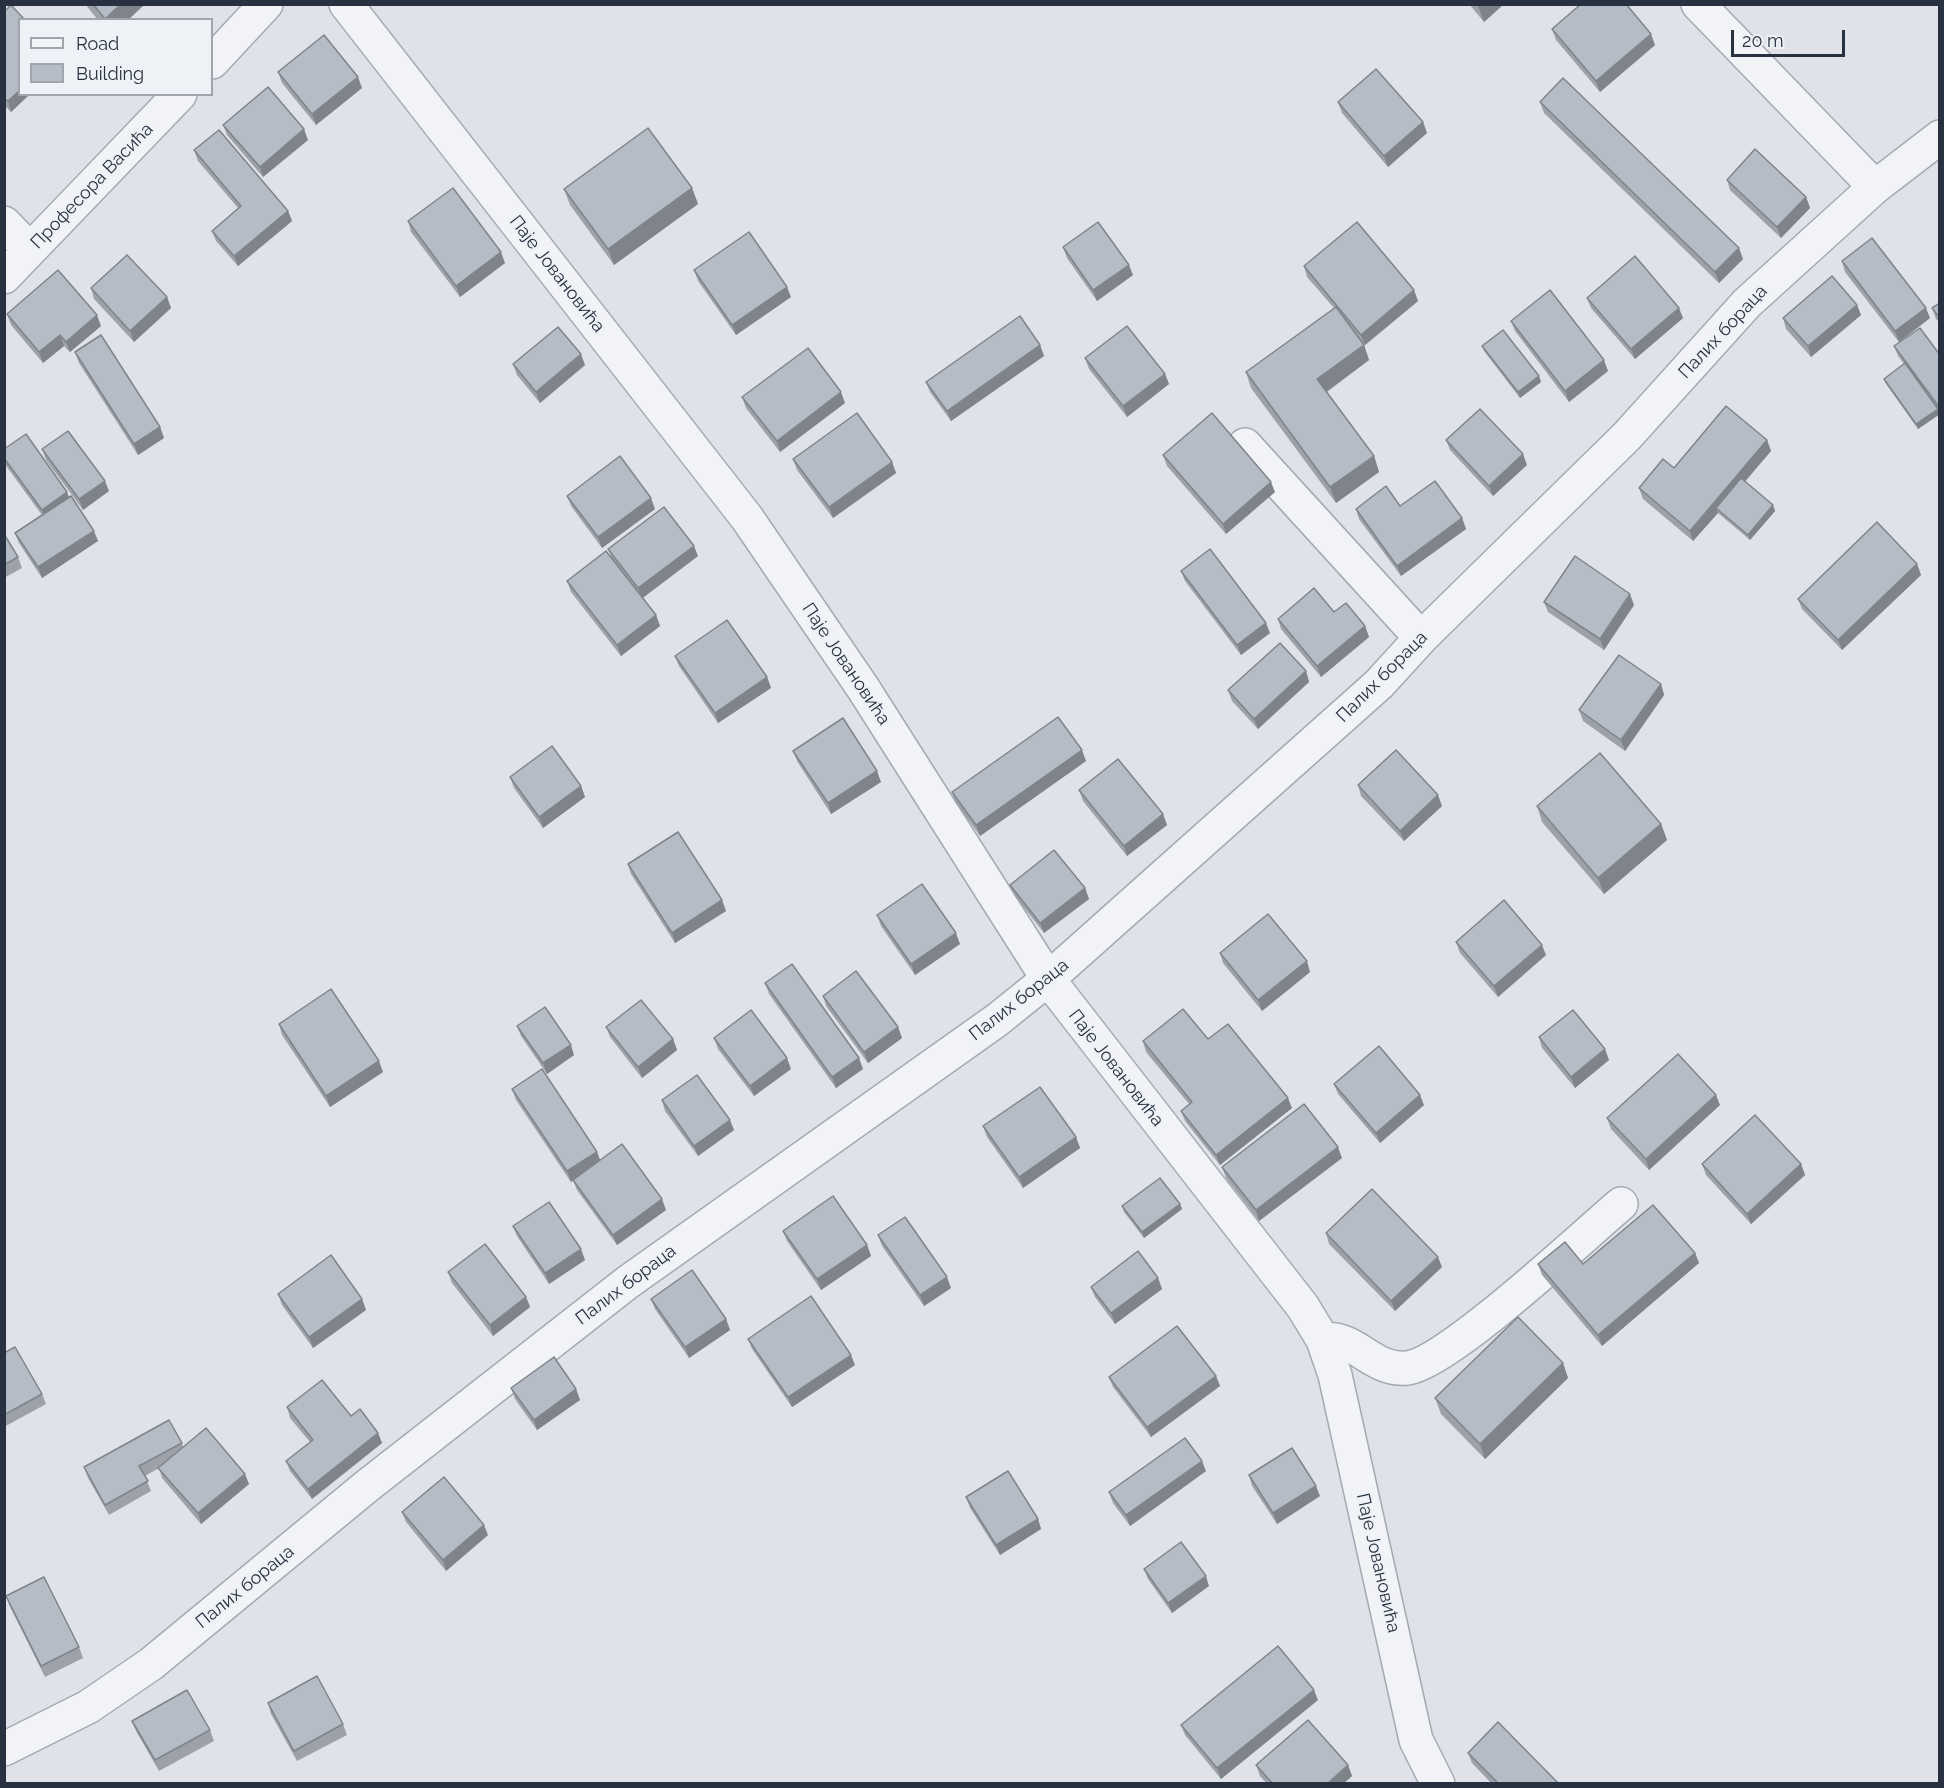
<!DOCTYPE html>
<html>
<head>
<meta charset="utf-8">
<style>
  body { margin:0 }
  #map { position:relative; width:1944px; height:1788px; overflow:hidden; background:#dfe3e9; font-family:Raleway,sans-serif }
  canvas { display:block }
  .frame { position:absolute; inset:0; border:6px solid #273140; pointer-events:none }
  .legend { position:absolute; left:18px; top:18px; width:195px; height:78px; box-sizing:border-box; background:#eef2f6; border:2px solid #9ea5ad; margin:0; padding:8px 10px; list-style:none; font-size:18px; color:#273140 }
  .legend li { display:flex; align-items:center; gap:12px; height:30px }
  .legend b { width:30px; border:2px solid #9ea5ad }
  .scale { position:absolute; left:1731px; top:30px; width:114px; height:27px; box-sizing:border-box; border:3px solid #273140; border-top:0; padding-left:8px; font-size:18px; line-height:21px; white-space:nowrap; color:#273140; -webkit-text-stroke:4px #eef2f6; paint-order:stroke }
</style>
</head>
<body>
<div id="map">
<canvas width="1944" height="1788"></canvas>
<div class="frame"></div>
<ul class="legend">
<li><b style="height:8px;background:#f2f3f7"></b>Road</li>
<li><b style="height:16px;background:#b6bcc6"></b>Building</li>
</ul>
<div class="scale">20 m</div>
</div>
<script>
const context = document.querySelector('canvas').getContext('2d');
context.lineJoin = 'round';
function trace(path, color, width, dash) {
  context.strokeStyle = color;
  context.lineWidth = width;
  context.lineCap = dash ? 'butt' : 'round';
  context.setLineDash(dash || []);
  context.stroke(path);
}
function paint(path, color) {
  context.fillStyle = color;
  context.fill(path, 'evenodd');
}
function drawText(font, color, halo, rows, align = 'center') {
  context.font = font + ' Raleway,sans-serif';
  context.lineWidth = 5;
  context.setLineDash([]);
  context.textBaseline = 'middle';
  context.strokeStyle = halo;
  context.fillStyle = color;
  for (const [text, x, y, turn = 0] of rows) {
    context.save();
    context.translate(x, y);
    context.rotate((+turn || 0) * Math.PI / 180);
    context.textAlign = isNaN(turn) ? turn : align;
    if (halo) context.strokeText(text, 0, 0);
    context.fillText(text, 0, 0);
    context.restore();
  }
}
const minor = new Path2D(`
  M346 4 747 518 863 688 1048 979 1303 1307 1323 1340 1335 1375 1416 1740 1438 1784
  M1698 4 1875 187
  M212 62 266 4
  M4 223 30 250
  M4 277 180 94
  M1245 445 1421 638
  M1323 1340C1355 1335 1373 1372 1407 1368 1447 1364 1583 1236 1621 1204
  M4 1749 88 1707 151 1664 367 1486 628 1282 997 1020 1048 979 1379 684 1421 638 1627 436 1747 303 1875 187 1940 137`);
const wall = new Path2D(`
  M85 4H145L128 20H98Z
  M1469 4H1504L1484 22Z
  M4 12 20 94H30L11 112 4 105Z
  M1552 29 1655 45 1600 92 1556 40Z
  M278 72 362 88 316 125 282 83Z
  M1338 102 1423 122 1427 133 1388 167 1342 113Z
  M1540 102 1743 259 1719 283 1544 113Z
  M223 125 308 140 263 177 227 135Z
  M194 150 288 211 292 221 238 266 216 241 212 231 238 208 198 161Z
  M1727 180 1806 197 1810 208 1781 238 1730 190Z
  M692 188 698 204 614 265 570 205 564 189Z
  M408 221 505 263 460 297 411 232Z
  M1063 247 1133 275 1097 301 1067 258Z
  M1842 261 1930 318 1899 342 1845 272Z
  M1304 266 1418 301 1365 345 1355 334 1364 345 1369 360 1327 392 1374 456 1379 472 1336 503 1251 388 1246 372 1334 308 1307 277Z
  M694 270 791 297 736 335 698 281Z
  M91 288 167 297 171 308 134 342 94 299Z
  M1587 298 1683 318 1635 359 1591 308Z
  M1940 303V323L1936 319 1932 308Z
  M1857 305 1861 315 1811 357 1786 329 1783 318Z
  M7 314 101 326 70 352 64 346 43 363 11 325Z
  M1511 321 1608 371 1569 402 1515 331Z
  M1040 345 1044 356 951 421 930 392 926 382Z
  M1482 346 1539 376 1541 382 1520 398 1484 351Z
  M1894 346 1940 355V414L1918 429 1886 384 1884 379 1904 364 1898 356Z
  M75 352 160 427 164 438 138 455 79 363Z
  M1085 358 1165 374 1169 384 1127 417 1089 369Z
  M513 364 585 365 540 403 517 375Z
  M742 397 845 403 780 452 746 408Z
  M1446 440 1527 465 1493 496 1450 450Z
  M1767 440 1771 451 1745 481 1773 505 1775 511 1750 540 1718 513 1693 541 1643 499 1639 488 1674 468Z
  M4 449 69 497 98 541 42 578 19 543 15 533 42 515 4 463Z
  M42 449 109 491 83 510 46 460Z
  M1163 455 1275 492 1226 534 1167 466Z
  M793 459 892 462 896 473 833 518 797 470Z
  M567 496 655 509 602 548 571 506Z
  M1400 506 1462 518 1466 529 1401 576 1359 519 1356 509Z
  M4 534 18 557 22 568 4 578Z
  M608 549 698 556 643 598 656 615 660 626 621 656 571 592 567 581 611 556Z
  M1917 564 1921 575 1842 650 1802 609 1798 599Z
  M1181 571 1270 633 1241 655 1185 581Z
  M1544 602 1634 605 1604 650 1548 612Z
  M1334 612 1365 626 1369 637 1321 677 1281 629 1278 619Z
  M675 656 767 677 771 688 718 723 679 666Z
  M1306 671 1309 682 1258 729 1232 701 1228 690Z
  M1661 684 1664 695 1625 751 1583 721 1579 710Z
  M793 751 881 782 831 814 797 761Z
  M1086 761 980 836 956 803 952 792Z
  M510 777 581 786 585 797 543 828 514 788Z
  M1358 785 1442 806 1404 841 1361 796Z
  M1079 790 1163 814 1167 825 1127 856 1083 801Z
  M1537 806 1661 824 1667 840 1604 894 1542 822Z
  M628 864 722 900 726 911 675 943 631 874Z
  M1010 885 1085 888 1089 899 1044 933 1014 895Z
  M877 915 960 944 915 975 881 926Z
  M1456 942 1546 955 1498 997 1460 953Z
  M1220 953 1310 972 1262 1011 1223 963Z
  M765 983 863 1069 836 1088 769 994Z
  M823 996 898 1027 902 1038 868 1063 826 1006Z
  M279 1024 383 1072 330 1107 282 1035Z
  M517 1026 574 1055 547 1074 521 1036Z
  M606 1027 673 1039 677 1050 642 1078 610 1037Z
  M1539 1037 1609 1060 1575 1088 1542 1048Z
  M714 1038 791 1069 754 1096 718 1049Z
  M1208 1039 1292 1108 1220 1165 1185 1121 1181 1111 1189 1104 1146 1052 1143 1041Z
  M1334 1084 1424 1105 1380 1143 1338 1094Z
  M512 1089 600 1160 666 1210 617 1245 577 1190 573 1180 571 1182 516 1100Z
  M662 1100 734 1130 698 1156 665 1111Z
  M1720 1105 1649 1170 1611 1129 1607 1118Z
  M983 1126 1076 1137 1080 1148 1023 1188 987 1137Z
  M1342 1158 1259 1221 1226 1178 1222 1167Z
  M1702 1164H1801L1805 1175 1751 1224 1706 1175Z
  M1180 1204 1182 1209 1144 1238 1124 1212 1122 1206Z
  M513 1226 585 1260 549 1284 517 1236Z
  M783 1231 867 1245 871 1256 821 1290 787 1241Z
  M1326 1233 1442 1267 1395 1311 1329 1244Z
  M878 1235 951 1288 924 1306 882 1246Z
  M1695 1253 1699 1263 1602 1346 1542 1275 1538 1264H1583Z
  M448 1272 526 1297 530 1307 493 1336 452 1283Z
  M1158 1278 1162 1289 1115 1324 1095 1297 1091 1287Z
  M278 1294 362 1299 366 1310 313 1348 282 1305Z
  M651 1299 726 1319 730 1330 689 1358 655 1309Z
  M748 1339 855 1365 792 1407 752 1349Z
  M4 1353 42 1394 46 1404 4 1427Z
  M1563 1363 1568 1378 1485 1459 1441 1414 1435 1398Z
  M1216 1376 1220 1386 1151 1437 1113 1387 1109 1377Z
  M511 1388 576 1389 580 1400 537 1430 515 1399Z
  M287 1407 351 1416 378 1433 382 1443 312 1499 290 1471 286 1461 310 1442 290 1418Z
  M182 1443 183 1447 249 1484 201 1524 162 1478 159 1468 145 1476 151 1491 109 1515 88 1478 84 1467Z
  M1206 1471 1130 1526 1113 1503 1109 1492Z
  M1249 1475 1320 1496 1277 1524 1252 1486Z
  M966 1497 1038 1519 1041 1529 1000 1555 970 1508Z
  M402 1512 488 1535 446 1571 406 1522Z
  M1144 1569 1209 1586 1172 1613 1148 1579Z
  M6 1596 79 1647 83 1658 45 1677 10 1607Z
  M1318 1700 1221 1779 1185 1735 1181 1725Z
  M268 1703 343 1724 347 1735 297 1761 271 1714Z
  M132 1721 210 1730 214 1741 159 1771 136 1731Z
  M1468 1753 1559 1784H1492L1472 1763Z
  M1256 1765H1348L1352 1776 1343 1784H1267L1260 1776Z`);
const shadedWall = new Path2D(`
  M121 4H145L128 20H105V19Z
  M1480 4H1504L1484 22 1478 6Z
  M1651 34 1655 45 1600 92 1596 81Z
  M358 77 362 88 316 125 312 114Z
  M20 90V94H30L11 112 8 101Z
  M1423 122 1427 133 1388 167 1384 156Z
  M304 129 308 140 263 177 260 167Z
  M692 188 698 204 614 265 608 249Z
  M1806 197 1810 208 1781 238 1777 227Z
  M288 211 292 221 238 266 234 256Z
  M1739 248 1743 259 1719 283 1715 272Z
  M501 252 505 263 460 297 456 286Z
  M1129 265 1133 275 1097 301 1093 290Z
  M787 287 791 297 736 335 732 325Z
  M1414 290 1418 301 1365 345 1361 335Z
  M167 297 171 308 134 342 130 331Z
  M1857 305 1861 315 1811 357 1808 346Z
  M1679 308 1683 318 1635 359 1631 349Z
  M1926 308 1930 318 1899 342 1895 331Z
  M97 315 101 326 70 352 66 342Z
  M60 335 64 346 43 363 39 352Z
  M1040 345 1044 356 951 421 947 411Z
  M1364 345 1369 360 1323 394 1317 379Z
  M581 354 585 365 540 403 536 392Z
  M1604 360 1608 371 1569 402 1565 391Z
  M1165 374 1169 384 1127 417 1123 406Z
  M1539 376 1541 382 1520 398 1518 392Z
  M841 392 845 403 780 452 777 441Z
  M1938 409 1940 414 1918 429 1916 424Z
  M160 427 164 438 138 455 134 444Z
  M1767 440 1771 451 1720 511 1716 508 1718 513 1693 541 1690 531Z
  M1523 454 1527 465 1493 496 1489 486Z
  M1374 456 1379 472 1336 503 1330 487Z
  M892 462 896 473 833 518 829 507Z
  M105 481 109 491 83 510 79 499Z
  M1271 482 1275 492 1226 534 1223 524Z
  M67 492 71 502 46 520 42 510Z
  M651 498 655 509 602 548 598 537Z
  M1773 505 1775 511 1750 540 1748 535Z
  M1462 518 1466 529 1401 576 1397 566Z
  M94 531 98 541 42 578 38 567Z
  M694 546 698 556 642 598 638 588Z
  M1917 564 1921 575 1842 650 1838 640Z
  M1630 594 1634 605 1604 650 1600 639Z
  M656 615 660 626 621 656 617 645Z
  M1266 623 1270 633 1241 655 1237 645Z
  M1365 626 1369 637 1321 677 1317 666Z
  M1306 671 1309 682 1258 729 1254 719Z
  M767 677 771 688 718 723 715 713Z
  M1661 684 1664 695 1625 751 1621 740Z
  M1082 750 1086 761 980 836 976 825Z
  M877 771 881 782 831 814 828 803Z
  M581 786 585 797 543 828 539 817Z
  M1438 795 1442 806 1404 841 1400 831Z
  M1163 814 1167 825 1127 856 1124 846Z
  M1661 824 1667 840 1604 894 1598 878Z
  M1085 888 1089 899 1044 933 1040 923Z
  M722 900 726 911 675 943 672 933Z
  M956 933 960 944 915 975 911 964Z
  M1542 945 1546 955 1498 997 1494 986Z
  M1307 961 1310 972 1262 1011 1258 1000Z
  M898 1027 902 1038 868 1063 864 1052Z
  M673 1039 677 1050 642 1078 638 1067Z
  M571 1045 574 1055 547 1074 543 1063Z
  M1605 1049 1609 1060 1575 1088 1571 1077Z
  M787 1058 791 1069 754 1096 750 1086Z
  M859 1058 863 1069 836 1088 832 1077Z
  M379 1061 383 1072 330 1107 326 1096Z
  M1420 1095 1424 1105 1380 1143 1376 1133Z
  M1716 1095 1720 1105 1649 1170 1646 1159Z
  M1288 1098 1292 1108 1220 1165 1216 1155Z
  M730 1120 734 1130 698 1156 694 1146Z
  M1076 1137 1080 1148 1023 1188 1019 1177Z
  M1338 1147 1342 1158 1259 1221 1256 1210Z
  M597 1152 601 1162 571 1182 567 1171Z
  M1801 1164 1805 1175 1751 1224 1747 1214Z
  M662 1199 666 1210 617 1245 613 1235Z
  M1180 1204 1182 1209 1144 1238 1142 1232Z
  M867 1245 871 1256 821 1290 817 1279Z
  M581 1249 585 1260 549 1284 545 1273Z
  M1695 1253 1699 1263 1602 1346 1598 1335Z
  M1438 1257 1442 1267 1395 1311 1391 1301Z
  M947 1277 951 1288 924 1306 920 1295Z
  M1158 1278 1162 1289 1115 1324 1111 1313Z
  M526 1297 530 1307 493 1336 490 1325Z
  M362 1299 366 1310 313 1348 309 1337Z
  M726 1319 730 1330 689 1358 685 1347Z
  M851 1355 855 1365 792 1407 788 1397Z
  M1563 1363 1568 1378 1485 1459 1480 1444Z
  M1216 1376 1220 1386 1151 1437 1147 1427Z
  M576 1389 580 1400 537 1430 534 1420Z
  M378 1433 382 1443 312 1499 308 1489Z
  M1202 1461 1206 1471 1130 1526 1126 1515Z
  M245 1474 249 1484 201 1524 198 1513Z
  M1316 1486 1320 1496 1277 1524 1273 1513Z
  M1038 1519 1041 1529 1000 1555 996 1545Z
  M484 1525 488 1535 446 1571 443 1560Z
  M1206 1576 1209 1586 1172 1613 1168 1603Z
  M1314 1690 1318 1700 1221 1779 1217 1768Z
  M1348 1765 1352 1776 1343 1784H1327Z`);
const building = new Path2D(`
  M93 4H121L105 19Z
  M1581 4H1626L1651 34 1596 81 1552 29Z
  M11 5 25 20H20V90L8 101 4 98V12Z
  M324 35 358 77 312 114 278 72Z
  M1376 69 1423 122 1384 156 1338 102Z
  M1563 78 1739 248 1715 272 1540 102Z
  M268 87 304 129 260 167 223 125Z
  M648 128 692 188 608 249 564 189Z
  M219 130 288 211 234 256 212 231 241 206 194 150Z
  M1755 149 1806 197 1777 227 1727 180Z
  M453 188 501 252 456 286 408 221Z
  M1098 222 1129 265 1093 290 1063 247Z
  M1357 222 1414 290 1361 335 1304 266Z
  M749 232 787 287 732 325 694 270Z
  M1872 238 1926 308 1895 331 1842 261Z
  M127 255 167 297 130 331 91 288Z
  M1635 256 1679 308 1631 349 1587 298Z
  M58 270 97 315 66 342 60 335 39 352 7 314Z
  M1832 276 1857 305 1808 346 1783 318Z
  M1550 290 1604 360 1565 391 1511 321Z
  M1940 303V318L1932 308Z
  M1336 307 1364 345 1317 379 1374 456 1330 487 1246 372Z
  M1020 316 1040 345 947 411 926 382Z
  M1127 326 1165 374 1123 406 1085 358Z
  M558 327 581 354 536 392 513 364Z
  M1920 328 1940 355V408L1894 346Z
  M1503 330 1539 376 1518 392 1482 346Z
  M101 335 160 427 134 444 75 352Z
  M808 348 841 392 777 441 742 397Z
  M1905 363 1938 409 1916 424 1884 379Z
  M1726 406 1767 440 1690 531 1639 488 1663 459 1674 468Z
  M1480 409 1523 454 1489 486 1446 440Z
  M857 413 892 462 829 507 793 459Z
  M1212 413 1271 482 1223 524 1163 455Z
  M68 431 105 481 79 499 42 449Z
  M26 434 67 492 42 510 4 458V449Z
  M620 456 651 498 598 537 567 496Z
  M1741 478 1773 505 1748 535 1716 508Z
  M1435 481 1462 518 1397 566 1356 509 1386 486 1400 506Z
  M71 496 94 531 38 567 15 533Z
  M664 507 694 546 638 588 608 549Z
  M1877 522 1917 564 1838 640 1798 599Z
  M4 534 18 557 4 565Z
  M1210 549 1266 623 1237 645 1181 571Z
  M606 551 656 615 617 645 567 581Z
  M1575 556 1630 594 1600 639 1544 602Z
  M1314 588 1334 612 1346 603 1365 626 1317 666 1278 619Z
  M727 620 767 677 715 713 675 656Z
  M1280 643 1306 671 1254 719 1228 690Z
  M1619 655 1661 684 1621 740 1579 710Z
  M1058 717 1082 750 976 825 952 792Z
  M843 718 877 771 828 803 793 751Z
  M552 746 581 786 539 817 510 777Z
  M1396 750 1438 795 1400 831 1358 785Z
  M1600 753 1661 824 1598 878 1537 806Z
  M1118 759 1163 814 1124 846 1079 790Z
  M678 832 722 900 672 933 628 864Z
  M1054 850 1085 888 1040 923 1010 885Z
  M922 884 956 933 911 964 877 915Z
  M1504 900 1542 945 1494 986 1456 942Z
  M1268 914 1307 961 1258 1000 1220 953Z
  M792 964 859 1058 832 1077 765 983Z
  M856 971 898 1027 864 1052 823 996Z
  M331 989 379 1061 326 1096 279 1024Z
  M641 1000 673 1039 638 1067 606 1027Z
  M545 1007 571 1045 543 1063 517 1026Z
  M1183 1009 1208 1039 1228 1024 1288 1098 1216 1155 1181 1111 1192 1102 1143 1041Z
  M751 1010 787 1058 750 1086 714 1038Z
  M1573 1010 1605 1049 1571 1077 1539 1037Z
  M1379 1046 1420 1095 1376 1133 1334 1084Z
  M1678 1054 1716 1095 1646 1159 1607 1118Z
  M542 1069 597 1152 567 1171 512 1089Z
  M697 1075 730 1120 694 1146 662 1100Z
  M1040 1087 1076 1137 1019 1177 983 1126Z
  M1304 1104 1338 1147 1256 1210 1222 1167Z
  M1755 1115 1801 1164 1747 1214 1702 1164Z
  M622 1144 662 1199 613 1235 573 1180Z
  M1160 1178 1180 1204 1142 1232 1122 1206Z
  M1372 1189 1438 1257 1391 1301 1326 1233Z
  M833 1196 867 1245 817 1279 783 1231Z
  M549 1202 581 1249 545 1273 513 1226Z
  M1653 1205 1695 1253 1598 1335 1538 1264 1565 1242 1583 1264Z
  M905 1217 947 1277 920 1295 878 1235Z
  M485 1244 526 1297 490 1325 448 1272Z
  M1138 1251 1158 1278 1111 1313 1091 1287Z
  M331 1255 362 1299 309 1337 278 1294Z
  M692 1270 726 1319 685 1347 651 1299Z
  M811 1296 851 1355 788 1397 748 1339Z
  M1518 1317 1563 1363 1480 1444 1435 1398Z
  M1177 1326 1216 1376 1147 1427 1109 1377Z
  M15 1347 42 1394 4 1415V1353Z
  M554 1357 576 1389 534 1420 511 1388Z
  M322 1380 351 1416 360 1409 378 1433 308 1489 286 1461 313 1440 287 1407Z
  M169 1420 182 1443 139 1466 148 1481 105 1505 84 1467Z
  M206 1428 245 1474 198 1513 158 1468Z
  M1185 1438 1202 1461 1126 1515 1109 1492Z
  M1292 1448 1316 1486 1273 1513 1249 1475Z
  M1008 1471 1038 1519 996 1545 966 1497Z
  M444 1477 484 1525 443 1560 402 1512Z
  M1181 1542 1206 1576 1168 1603 1144 1569Z
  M44 1577 79 1647 41 1666 6 1596Z
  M1278 1646 1314 1690 1217 1768 1181 1725Z
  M317 1676 343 1724 294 1751 268 1703Z
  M187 1690 210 1730 155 1760 132 1721Z
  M1308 1720 1348 1765 1327 1784H1273L1256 1765Z
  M1498 1722 1559 1784H1499L1468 1753Z`);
const streetNames = [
  ["Професора Васића",92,186,-46],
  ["Паје Јовановића",557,274,52],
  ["Палих бораца",1723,332,-47],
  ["Паје Јовановића",846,664,56],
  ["Палих бораца",1382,677,-45],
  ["Палих бораца",1019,1000,-38],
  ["Паје Јовановића",1116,1068,52],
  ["Палих бораца",626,1285,-37],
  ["Паје Јовановића",1378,1563,77],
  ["Палих бораца",245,1587,-39]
];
trace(minor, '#a4aab3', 36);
trace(minor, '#f2f3f7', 33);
paint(wall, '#9da2aa');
paint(shadedWall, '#7f848b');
paint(building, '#b6bcc6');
trace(building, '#7f848b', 1.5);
drawText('18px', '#273140', '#eef2f6', streetNames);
</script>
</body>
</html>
